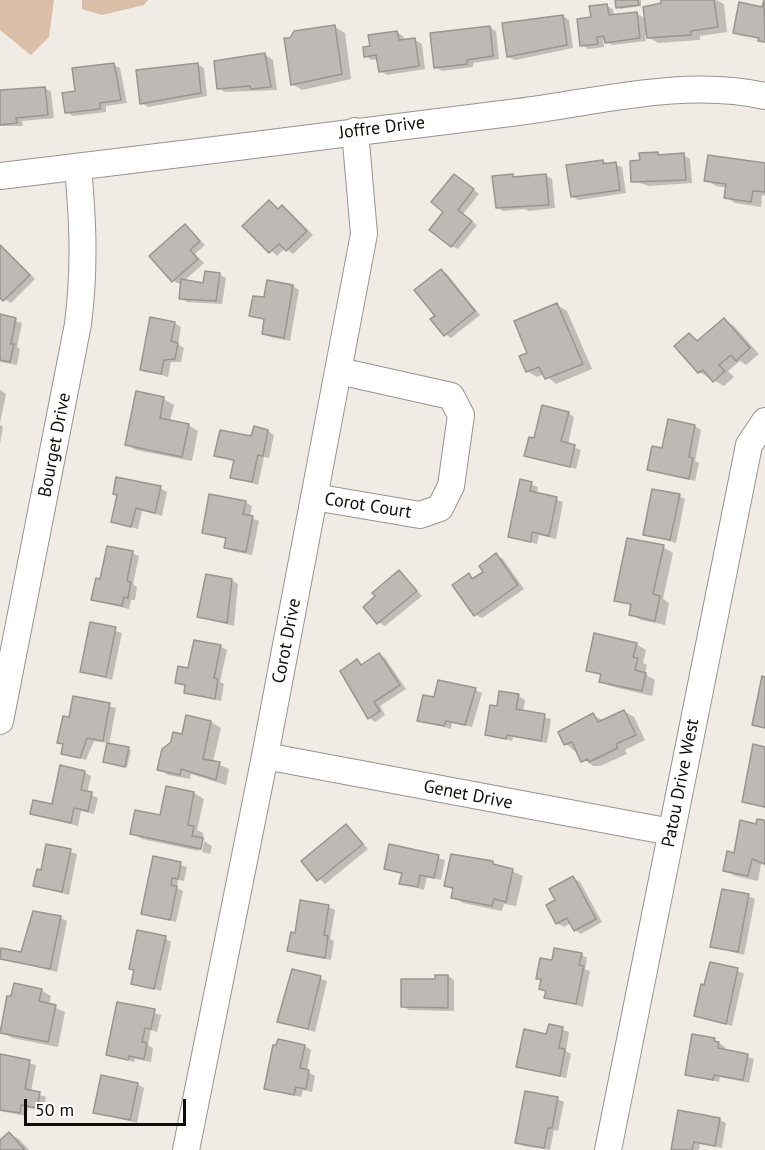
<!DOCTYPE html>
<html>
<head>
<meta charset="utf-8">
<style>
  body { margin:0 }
  #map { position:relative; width:765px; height:1150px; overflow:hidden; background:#f1ebe6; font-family:"PT Sans",sans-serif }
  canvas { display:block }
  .scale { position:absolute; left:24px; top:1099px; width:162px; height:27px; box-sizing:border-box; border:3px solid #0f0d0b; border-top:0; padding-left:8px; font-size:18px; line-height:21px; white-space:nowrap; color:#0f0d0b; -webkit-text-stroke:4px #fff; paint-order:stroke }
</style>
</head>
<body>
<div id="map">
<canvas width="765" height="1150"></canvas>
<div class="scale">50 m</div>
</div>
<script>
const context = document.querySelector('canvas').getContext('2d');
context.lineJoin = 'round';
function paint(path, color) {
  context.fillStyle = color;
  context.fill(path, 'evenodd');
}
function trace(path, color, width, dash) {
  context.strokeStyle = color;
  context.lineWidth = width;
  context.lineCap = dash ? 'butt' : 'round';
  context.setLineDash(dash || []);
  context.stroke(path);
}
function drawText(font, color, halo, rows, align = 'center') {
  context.font = font + ' "PT Sans",sans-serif';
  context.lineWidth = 5;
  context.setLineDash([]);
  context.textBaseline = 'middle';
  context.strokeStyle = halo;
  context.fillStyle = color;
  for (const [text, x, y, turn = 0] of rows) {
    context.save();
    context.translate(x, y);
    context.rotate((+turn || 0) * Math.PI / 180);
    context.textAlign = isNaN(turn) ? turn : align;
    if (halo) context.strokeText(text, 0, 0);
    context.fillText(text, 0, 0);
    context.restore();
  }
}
const green = new Path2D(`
  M0 0H54L49 37 31 55 0 30Z
  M82 0H148L144 5 102 15 82 9Z`);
const shadow = new Path2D(`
  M616 0H641V6L620 9Z
  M662 0H716L724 4 727 32 700 36V40L658 43 645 35 646 41 612 45 603 40 604 47 588 49 582 45 593 19 607 6 613 9 614 16 636 13 646 19 663 5Z
  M765 1V39L743 34V37L765 43 745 38 735 32 764 8Z
  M563 16 569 20 573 48 515 60 508 57Z
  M335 27 345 33 351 79 302 90 292 84Z
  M490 27 496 31 499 59 473 63V67L442 71 435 67Z
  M397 32 403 36 404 41 415 40 422 44 425 69 387 75 380 71 378 59 372 60 365 56 371 48Z
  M267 56 273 60 277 90 225 92 218 88 245 57Z
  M197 64 204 68 207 96 148 107 142 103Z
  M114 65 120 68 127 103 106 106V112L73 116 67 112 77 93Z
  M45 88 51 92 54 118 22 121 23 126H0V93Z
  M657 153 663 157 683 155 690 159 692 183 649 186 633 181 642 161Z
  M602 161 622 167 626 193 579 200 572 197Z
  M765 164V196L762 195 761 207 735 203 726 197 727 188 716 186 706 180Z
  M512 175 518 178 545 175 552 179 555 208 529 211 524 209 503 211 497 207Z
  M461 179 479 194 463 214 477 225 458 249 452 246 445 212Z
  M269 202 280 210 283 207 289 211 313 235 293 254 285 248 277 256 245 226Z
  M185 226 205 245 195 254 204 263 184 281 204 284 220 275 226 278 222 304 187 302 180 298 183 282 180 284 173 281Z
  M0 244 35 279 11 303 0 296Z
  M441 271 447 274 480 315 451 338 445 334 437 316Z
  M293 286 299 290 290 341 270 337 263 333 266 320 251 315 265 299Z
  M557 305 567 311 592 369 556 384 544 374 537 377 527 371 529 354Z
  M0 316 22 323 17 347 20 349 17 365 0 362Z
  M724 320 734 326 759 354 746 365 740 361 728 371 734 377 724 386 699 372 676 346 690 335 700 341Z
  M174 323 181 327 178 344 184 348 181 362H171L168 377 142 369Z
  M0 390 6 394 0 423Z
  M137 393 164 399 174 405 170 421 188 425 198 431 192 461 136 450 126 444Z
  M568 413 574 417 568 445 581 450 576 469 526 455 535 440Z
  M0 425 3 427 0 444Z
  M695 426 701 430 695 461 699 463 695 481 649 469 663 449Z
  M268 431 274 435 269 458 264 457 258 485 232 477 235 462 216 455Z
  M521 481 538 487 537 494 563 502 556 539 539 535 537 544 509 536Z
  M160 488 167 492 162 516 142 511 138 529 113 522 119 495Z
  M679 496 685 499 676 543 644 534Z
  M245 502 252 506 250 517 259 521 252 555 232 551 225 547 227 539 203 533Z
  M663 547 673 553 663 599 669 603 665 625 641 620 631 614 632 607 615 600ZM624 601 639 605 638 607 624 604Z
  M132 553 139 556 133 584 137 587 135 600H131L129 609 93 600 101 581Z
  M496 555 503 559 524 589 482 618 476 615 469 575 475 579 485 572Z
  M399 572 422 596 385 626 378 622Z
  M232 580 238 584 234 626 199 617Z
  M92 624 122 633 112 680 82 671Z
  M636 644 646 650 643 663 647 665 645 674 655 680 652 696 610 686 601 681 602 676 588 670Z
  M220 646 227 650 220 682 224 684 221 701 186 692 187 687 177 682Z
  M379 654 385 658 406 689 380 706 385 715 375 722 369 718 357 661 363 665Z
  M475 690 482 693 472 727 452 723 451 729 419 720 435 699Z
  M518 696 525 700 523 712 551 719 547 743 513 737 512 741 487 734 498 707Z
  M74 698 116 708 109 745 131 750 127 767 107 763 108 743 94 741 86 760 62 753 64 745 59 742 70 719Z
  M624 711 634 717 645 740 625 750 627 754 600 766H593L566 744 593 715 604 721Z
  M211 722 221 728 213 762 229 769 226 785 191 774 190 779 168 775 159 769 183 736Z
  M765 748V808L743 801Z
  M84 772 91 776 87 793 98 798 94 814 81 811 78 826 32 814 53 805Z
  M194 793 204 799 197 830 203 833 204 841H201L199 851 142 839 132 833Z
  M764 822 765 865 761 864 758 881 735 876 725 870 757 825Z
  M347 826 368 849 325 884 303 861Z
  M204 841 212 846 210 854 202 852Z
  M47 845 77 854 69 895 35 886 42 871Z
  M390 845 445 860 441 880 427 877 424 890 401 883 403 875 385 868Z
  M154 858 187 867 184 881 178 880 177 888 183 891 176 922 143 913Z
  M493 863 523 876 516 906 504 904 502 911 463 903 453 897 454 890 446 885Z
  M573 878 580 882 602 922 581 934 575 930 571 923 564 927 557 923V901Z
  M748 896 755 899 744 955 712 946Z
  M328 907 335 910 330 939 334 941 331 960 295 954 289 951 296 934Z
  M61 918 67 921 57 972 0 958 22 954Z
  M165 938 171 942 161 991 133 983 136 971 130 968Z
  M581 954 587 958 585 969 590 971 583 1007 546 997 547 992 541 988 542 980 538 978 553 962Z
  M711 964 744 973 732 1026 696 1015Z
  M293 970 327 981 315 1032 279 1021Z
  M448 976 454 980V1011L409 1010 403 1006 436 981Z
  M41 990 51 996 49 1005 65 1012 58 1047 12 1038 2 1032Z
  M118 1003 161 1015 157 1032 151 1030 148 1045 153 1048 151 1062 135 1059 134 1062 107 1054Z
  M550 1025 569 1032 566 1051 571 1054 566 1078 518 1066 547 1036Z
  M714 1040 725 1047 724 1051 754 1059 749 1083 720 1077 719 1082 686 1074Z
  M305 1046 311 1050 307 1071 315 1076 312 1092 303 1090 301 1097 266 1088Z
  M0 1055 36 1065 31 1092 46 1097 43 1111 28 1108 26 1116 0 1111Z
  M137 1084 144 1088 137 1123 95 1112Z
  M557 1099 564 1102 558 1131 554 1130 550 1150 523 1146 517 1142Z
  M679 1112 720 1120 726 1123 722 1148 700 1144 699 1150H672Z
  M9 1134 19 1139 29 1150H0V1142Z`);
const building = new Path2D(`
  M615 0H638L639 5 616 8Z
  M661 0H714L718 27 691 31V35L647 38 643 7 661 3Z
  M764 0 765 42 758 41 759 38 733 33 739 2 762 7Z
  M607 4 609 15 637 12 640 38 605 43 604 36 597 37 598 44 580 46 577 19 591 17 589 6Z
  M563 15 567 45 507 57 502 23Z
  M335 25 342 74 291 85 284 38H290L294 31Z
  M490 26 493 56 467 60V64L434 68 430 33Z
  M397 31 399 40 415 38 419 66 379 72 376 55 364 57 363 47 370 46 368 35Z
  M265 53 271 87 251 89 250 86 217 89 214 61Z
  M114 63 121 100 100 103V109L65 113 62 93 75 91 72 68Z
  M198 63 201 93 140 104 136 70Z
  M45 87 48 115 16 118 17 123 0 125V90Z
  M658 152V155L684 153 686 180 631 182 630 161 640 160 639 153Z
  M708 155 765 163V192L753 191 751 202 724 198 726 184 704 181Z
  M603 160V164L616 162 620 190 571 197 566 165Z
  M454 174 474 189 458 210 472 221 451 247 429 230 443 212 431 202Z
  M513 174V177L546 174 549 205 496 208 492 176Z
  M269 200 278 209 282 205 307 231 286 251 279 244 269 253 242 226Z
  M185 224 200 241 190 250 198 259 172 282 149 256Z
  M0 245 30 275 3 301 0 298Z
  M441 269 475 311 444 336 430 319 435 316 414 290Z
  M205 271 220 273 216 301 179 299 181 279 203 283Z
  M267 280 293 285 284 338 262 334 264 319 249 316 253 296 264 297Z
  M557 303 583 364 545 379 539 367 526 372 519 356 527 353 514 321Z
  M0 314 16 318 11 344H14L10 362 0 360Z
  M150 317 175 322 171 341 178 343 175 359 164 360 161 374 140 370Z
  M724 318 750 348 736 361 731 355 719 365 725 371 713 382 703 370 698 373 674 346 689 333 697 341Z
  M136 391 164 397 160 418 189 424 182 457 125 445Z
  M542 405 569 412 561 441 575 445 570 467 524 456 529 437 534 438Z
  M668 419 695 425 689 457 693 458 689 479 647 470 652 446 662 448Z
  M254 426 268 430 263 456 258 455 252 482 230 478 234 460 214 456 220 430 251 436Z
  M116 477 161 486 155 513 136 508 131 527 111 522 117 495 113 494Z
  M520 479 532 482 530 491 557 497 549 536 532 532 531 542 508 537Z
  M652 489 680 494 670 540 643 535Z
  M209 494 246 501 243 514 253 516 246 552 224 548 226 538 202 533Z
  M627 538 664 545 653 594 660 596 655 621 629 615 631 604 614 601Z
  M107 546 133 551 127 581 131 582 128 598 124 597 122 606 91 600 96 578 100 579Z
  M496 553 518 585 474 616 452 585 469 573 472 579 483 572 479 566Z
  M399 570 417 591 377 624 363 607 375 596 372 593Z
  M206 574 232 579 227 623 197 617Z
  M90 622 116 627 106 677 80 672Z
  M594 633 637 643 633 657 638 658 635 670 646 673 642 691 599 682 601 674 586 671Z
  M194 640 221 645 214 678 218 679 215 699 184 693 185 685 175 683 178 666 188 668Z
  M379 653 400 685 374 702 380 711 368 719 340 671 357 659 361 665Z
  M762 676 765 677V728L752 725Z
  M438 680 476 688 465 725 446 721 444 726 417 721 423 695 434 697Z
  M499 691 519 694 516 709 545 714 541 741 507 735 506 739 485 735 490 705 497 706Z
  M73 696 110 703 103 741 87 738 80 758 61 754 63 744 57 743 63 716 69 717Z
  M624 710 636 735 616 744 618 748 589 762 588 759 581 762 572 742 564 745 558 732 593 713 598 722Z
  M186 715 211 721 203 759 220 762 216 780 181 769 180 775 157 770 162 749 171 742 173 732 182 734Z
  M107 743 129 747 125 767 103 762Z
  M753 744 765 747V807L742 802Z
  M60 765 85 771 81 790 92 792 88 811 74 808 71 823 30 814 33 800 52 804Z
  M166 786 194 792 188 825 194 826 192 836 203 838 201 849 130 834 135 810 160 815Z
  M757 819 764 820 765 825V864L752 859 748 876 723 871 727 851 734 853 740 820 756 824Z
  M346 824 363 844 317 881 301 861Z
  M46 844 71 849 62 892 33 886 37 869 41 870Z
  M389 844 439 855 434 878 420 875 418 887 399 884 402 873 384 869Z
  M451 854 493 861V864L513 869 506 902 494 899 492 906 451 898 453 888 444 886Z
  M153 856 181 862 178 879 172 878 171 885 177 886 170 920 141 914Z
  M573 876 596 919 574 931 567 918 556 924 546 905 555 900 549 889Z
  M722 889 749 894 738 952 710 947Z
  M300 900 329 905 324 935 328 936 325 958 287 951 291 932 295 933Z
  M33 911 61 916 50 969 0 959 1 948 21 952Z
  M137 930 166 936 154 989 131 984 134 970 129 969Z
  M554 948 582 953 579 965 584 966 576 1004 544 998 546 991 539 989 541 979H536L540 958 552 960Z
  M710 962 738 968 726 1024 694 1016 701 984 704 985Z
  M292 969 321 976 308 1029 277 1022Z
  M435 975H448V1008L401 1007V979H435Z
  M14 983 42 989 39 1001 56 1005 48 1042 0 1033 7 996H11Z
  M117 1002 155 1009 151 1029 145 1028 142 1042 147 1043 144 1059 129 1056 128 1060 106 1055Z
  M549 1024 563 1027 559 1048 565 1049 560 1076 516 1067 524 1029 546 1034Z
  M692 1034 715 1038 714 1041 719 1042 718 1048 748 1054 743 1080 714 1075 713 1080 685 1075Z
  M278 1039 305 1045 300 1068 309 1070 306 1089 296 1087 294 1095 264 1089 273 1045H276Z
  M0 1054 30 1060 25 1089 40 1092 37 1108 21 1105 20 1113 0 1110Z
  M101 1075 138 1083 130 1120 93 1113Z
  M525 1091 558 1097 552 1128H548L544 1148 515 1143Z
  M678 1110 720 1118 715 1146 694 1142 692 1150H671Z
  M9 1132 25 1150H0V1140Z`);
const minor = new Path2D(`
  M0 176C173 156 345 133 518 112 598 102 684 78 765 96
  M314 497 420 515 440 508 451 486 461 415 451 396 339 371
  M0 721 78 324C85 267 83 223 78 167
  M265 756 671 832
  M186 1150 265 756 364 234 355 131
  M608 1150 749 445 765 421`);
const streetNames = [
  ["Joffre Drive",382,128,-7],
  ["Bourget Drive",55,445,-79],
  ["Corot Court",368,506,9],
  ["Corot Drive",287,641,-79],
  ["Patou Drive West",681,783,-79],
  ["Genet Drive",468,795,11]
];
paint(green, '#dabea7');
paint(shadow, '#0003');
paint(building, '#bfb9b5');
trace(building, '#9a9590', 1.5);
trace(minor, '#98938e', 28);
trace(minor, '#fff', 26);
drawText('18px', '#0f0d0b', '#fff', streetNames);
</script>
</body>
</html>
